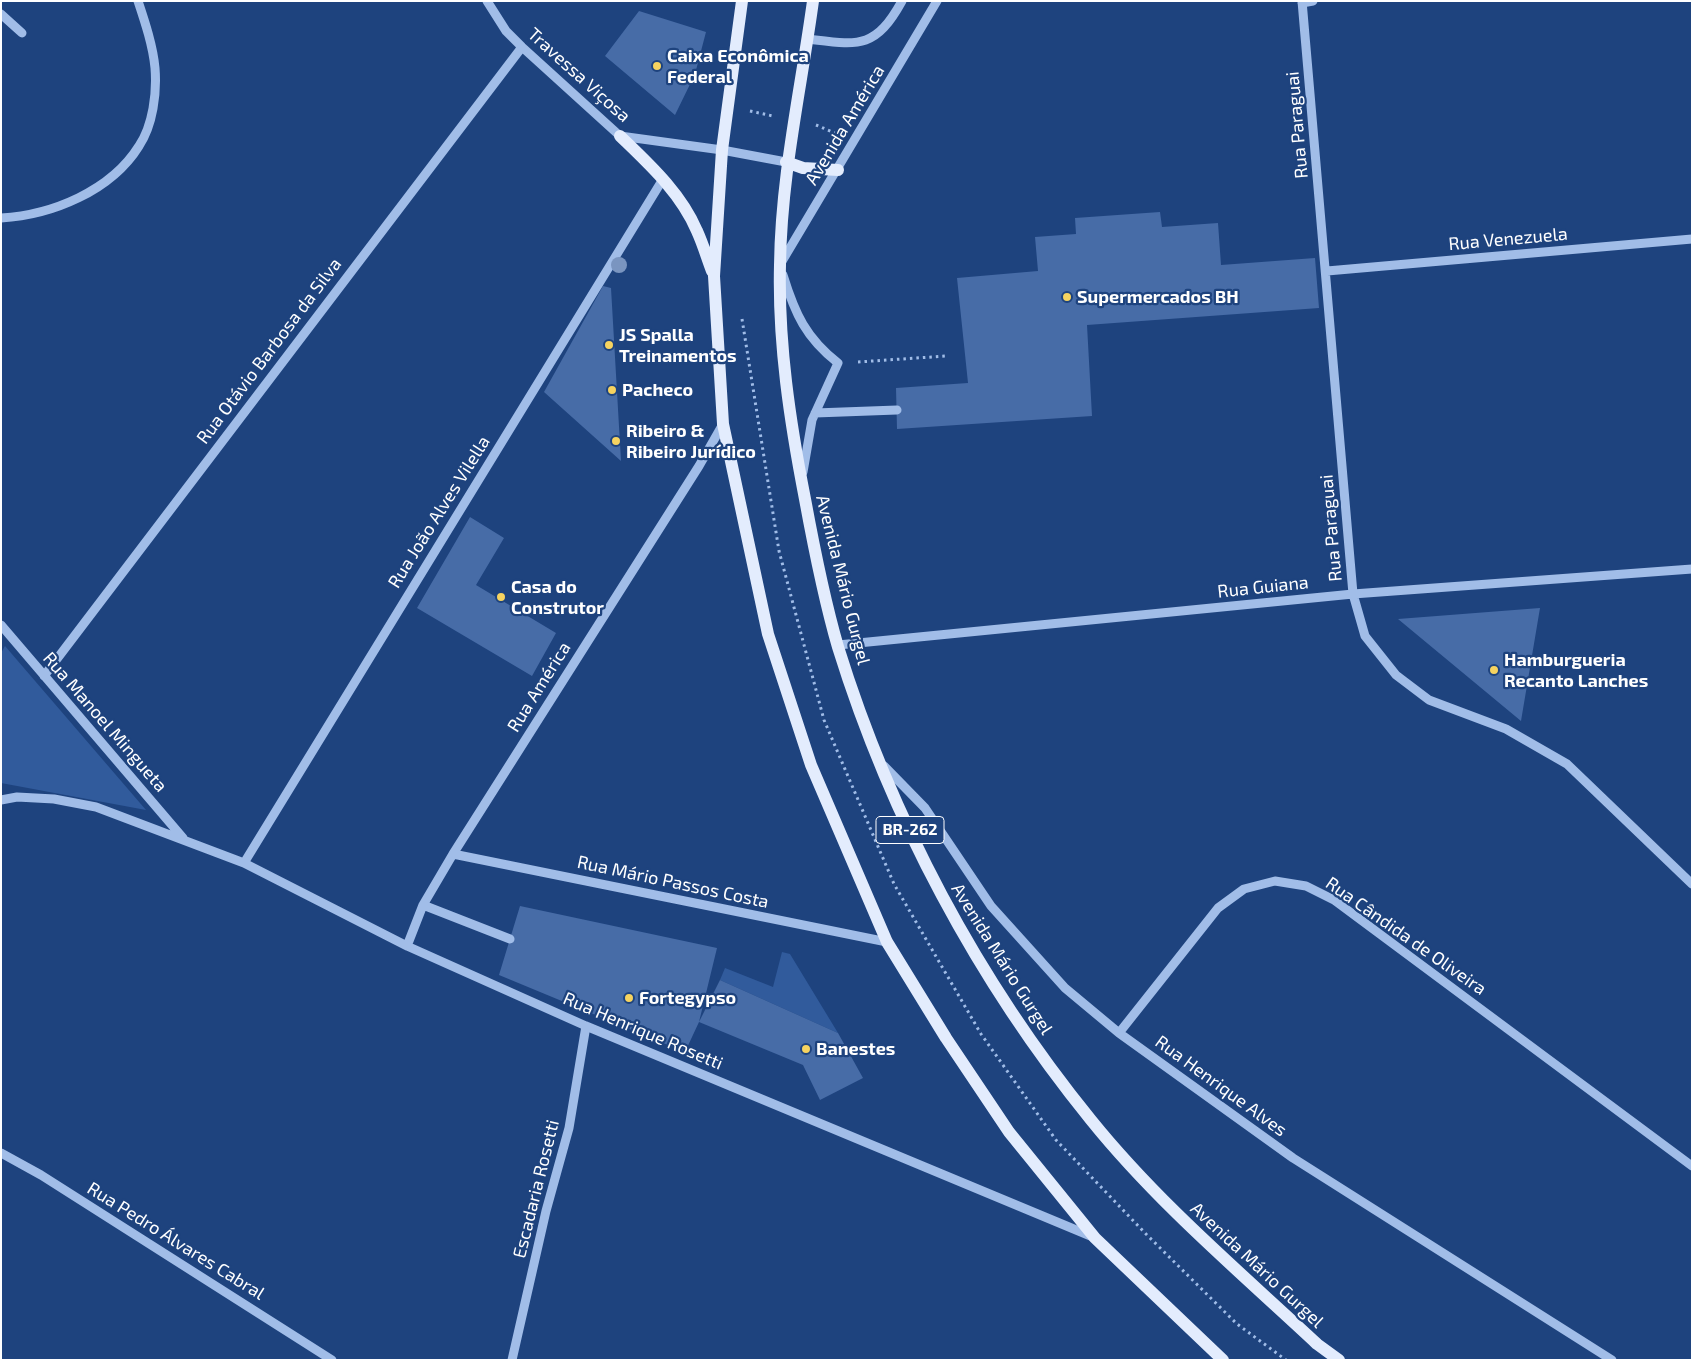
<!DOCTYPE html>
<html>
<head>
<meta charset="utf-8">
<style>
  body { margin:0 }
  #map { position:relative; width:1693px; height:1361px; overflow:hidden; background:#1e437e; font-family:"Exo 2",sans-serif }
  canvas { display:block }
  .frame { position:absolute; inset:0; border:2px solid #fff; pointer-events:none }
</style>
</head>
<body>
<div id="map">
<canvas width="1693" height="1361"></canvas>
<div class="frame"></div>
</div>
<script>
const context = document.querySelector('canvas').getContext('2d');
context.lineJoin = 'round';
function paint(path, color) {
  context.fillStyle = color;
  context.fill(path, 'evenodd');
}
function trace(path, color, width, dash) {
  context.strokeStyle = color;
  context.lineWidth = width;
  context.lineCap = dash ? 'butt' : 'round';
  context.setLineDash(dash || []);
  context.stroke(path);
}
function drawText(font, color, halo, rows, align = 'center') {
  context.font = font + ' "Exo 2",sans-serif';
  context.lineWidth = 4.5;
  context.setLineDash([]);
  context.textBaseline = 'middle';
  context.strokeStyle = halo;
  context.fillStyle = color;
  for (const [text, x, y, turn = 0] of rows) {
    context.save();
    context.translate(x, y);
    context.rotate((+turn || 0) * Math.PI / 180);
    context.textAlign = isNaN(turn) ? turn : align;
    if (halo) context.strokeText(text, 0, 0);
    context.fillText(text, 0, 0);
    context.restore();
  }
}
const green = new Path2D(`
  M5 646 146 810 1 783V653Z
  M782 952 790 954 838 1033 720 980 725 968 773 987Z`);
const building = new Path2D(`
  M639 11 706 32 695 74 675 115 605 56Z
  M1160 212 1162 227 1218 223 1221 265 1315 258 1319 308 1087 325 1092 416 897 429 896 388 968 383 957 278 1038 271 1035 237 1076 234 1075 218Z
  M603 286 611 288 621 461 544 392Z
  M470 517 504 538 476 585 556 633 532 676 417 608Z
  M1540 608 1521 721 1398 619Z
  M520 906 717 948 699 1022 685 1052 499 975Z
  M720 980 838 1033 863 1078 820 1100 803 1065 699 1022Z`);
const path = new Path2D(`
  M750 111 773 116
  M816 125 835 133
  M742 319 779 551 824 720 894 884 981 1034 1056 1140 1146 1234 1237 1324 1286 1360
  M858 362 946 356`);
const minor = new Path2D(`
  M487 1 506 31 522 47 620 136 722 150 786 162
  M1302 1 1353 594 1365 636 1396 675 1429 700 1506 729 1567 764 1692 884
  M1302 3 1313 1
  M1 14 22 33
  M808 39C858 45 875 50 902 1
  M1 218C52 215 111 191 139 146 153 125 157 93 155 68 153 46 145 22 138 1
  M781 263 937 1
  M1327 271 1692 239
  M783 275C795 314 806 338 838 363L812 420 803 472
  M815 413 897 410
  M1 625 183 838
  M838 645 1353 594 1692 569
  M44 676 522 47
  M884 766 925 808 991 906 1065 988 1119 1033 1293 1158 1612 1360
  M1 800 17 797 54 799 96 807 244 863 407 946 586 1026 1093 1237
  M453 854 887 942
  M244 863 663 179
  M423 905 510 939
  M407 946 423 905 453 854 699 466 723 424
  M1119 1033 1218 908 1244 889 1275 881 1306 886 1334 900 1692 1166
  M1 1153 41 1175 332 1360
  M512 1360 546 1211 569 1128 586 1026`);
const major = new Path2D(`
  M742 1 722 150 714 276 723 424 768 634 811 765 887 942 946 1038 1009 1132 1095 1238 1223 1360
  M813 1C801 89 781 176 780 265 778 343 790 422 805 499 814 548 824 599 838 647 891 818 978 981 1091 1120 1158 1203 1240 1272 1317 1344L1339 1360
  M620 136C649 164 681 193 697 231 703 244 707 258 712 271
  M786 162 803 168 838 170`);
const trees = [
  [619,265]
];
const markers = [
  [657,66,5,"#f6d360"],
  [1067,297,5,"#f6d360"],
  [609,345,5,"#f6d360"],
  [612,390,5,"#f6d360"],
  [616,441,5,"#f6d360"],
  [501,597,5,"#f6d360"],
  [1494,670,5,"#f6d360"],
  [629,998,5,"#f6d360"],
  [806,1049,5,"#f6d360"]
];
const shields = [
  [910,830,68]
];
const shieldNames = [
  ["BR-262",910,830]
];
const poiNames = [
  ["Caixa Econômica",667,56],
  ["Federal",667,77],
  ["Supermercados BH",1077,297],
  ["JS Spalla",619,335],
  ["Treinamentos",619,356],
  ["Pacheco",622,390],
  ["Ribeiro &",626,431],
  ["Ribeiro Jurídico",626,452],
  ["Casa do",511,587],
  ["Construtor",511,608],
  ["Hamburgueria",1504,660],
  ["Recanto Lanches",1504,681],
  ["Fortegypso",639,998],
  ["Banestes",816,1049]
];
const streetNames = [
  ["Travessa Viçosa",579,75,42],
  ["Avenida América",845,125,-59],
  ["Rua Paraguai",1297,125,-95],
  ["Rua Venezuela",1508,239,-5],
  ["Rua Otávio Barbosa da Silva",269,351,-53],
  ["Rua João Alves Vilella",439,512,-58],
  ["Rua Paraguai",1331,528,-95],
  ["Avenida Mário Gurgel",843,580,76],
  ["Rua Guiana",1263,587,-6],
  ["Rua América",539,687,-58],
  ["Rua Manoel Mingueta",105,722,49],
  ["Rua Mário Passos Costa",673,882,12],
  ["Rua Cândida de Oliveira",1406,936,35],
  ["Avenida Mário Gurgel",1002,959,58],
  ["Rua Henrique Rosetti",643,1031,23],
  ["Rua Henrique Alves",1221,1086,36],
  ["Escadaria Rosetti",536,1189,-76],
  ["Rua Pedro Álvares Cabral",176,1241,32],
  ["Avenida Mário Gurgel",1257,1265,43]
];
paint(green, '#315b9c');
paint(building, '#476ca7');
trace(path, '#a1bde8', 3, [2.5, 4]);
trace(minor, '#a1bde8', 9);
trace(major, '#e3ecfd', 12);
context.fillStyle = '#7a95c0';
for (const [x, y] of trees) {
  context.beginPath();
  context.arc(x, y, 8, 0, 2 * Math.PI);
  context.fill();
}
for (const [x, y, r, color] of markers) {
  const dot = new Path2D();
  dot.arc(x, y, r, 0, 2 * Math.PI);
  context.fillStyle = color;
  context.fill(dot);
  trace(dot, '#1e437e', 2);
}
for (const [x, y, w] of shields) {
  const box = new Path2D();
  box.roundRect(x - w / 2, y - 13.5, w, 27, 4);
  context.fillStyle = '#1e437e';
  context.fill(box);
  trace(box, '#fff', 1);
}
drawText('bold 16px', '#fff', null, shieldNames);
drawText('bold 18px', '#fff', '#1e437e', poiNames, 'left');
drawText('18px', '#fff', '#1e437e', streetNames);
</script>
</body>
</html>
